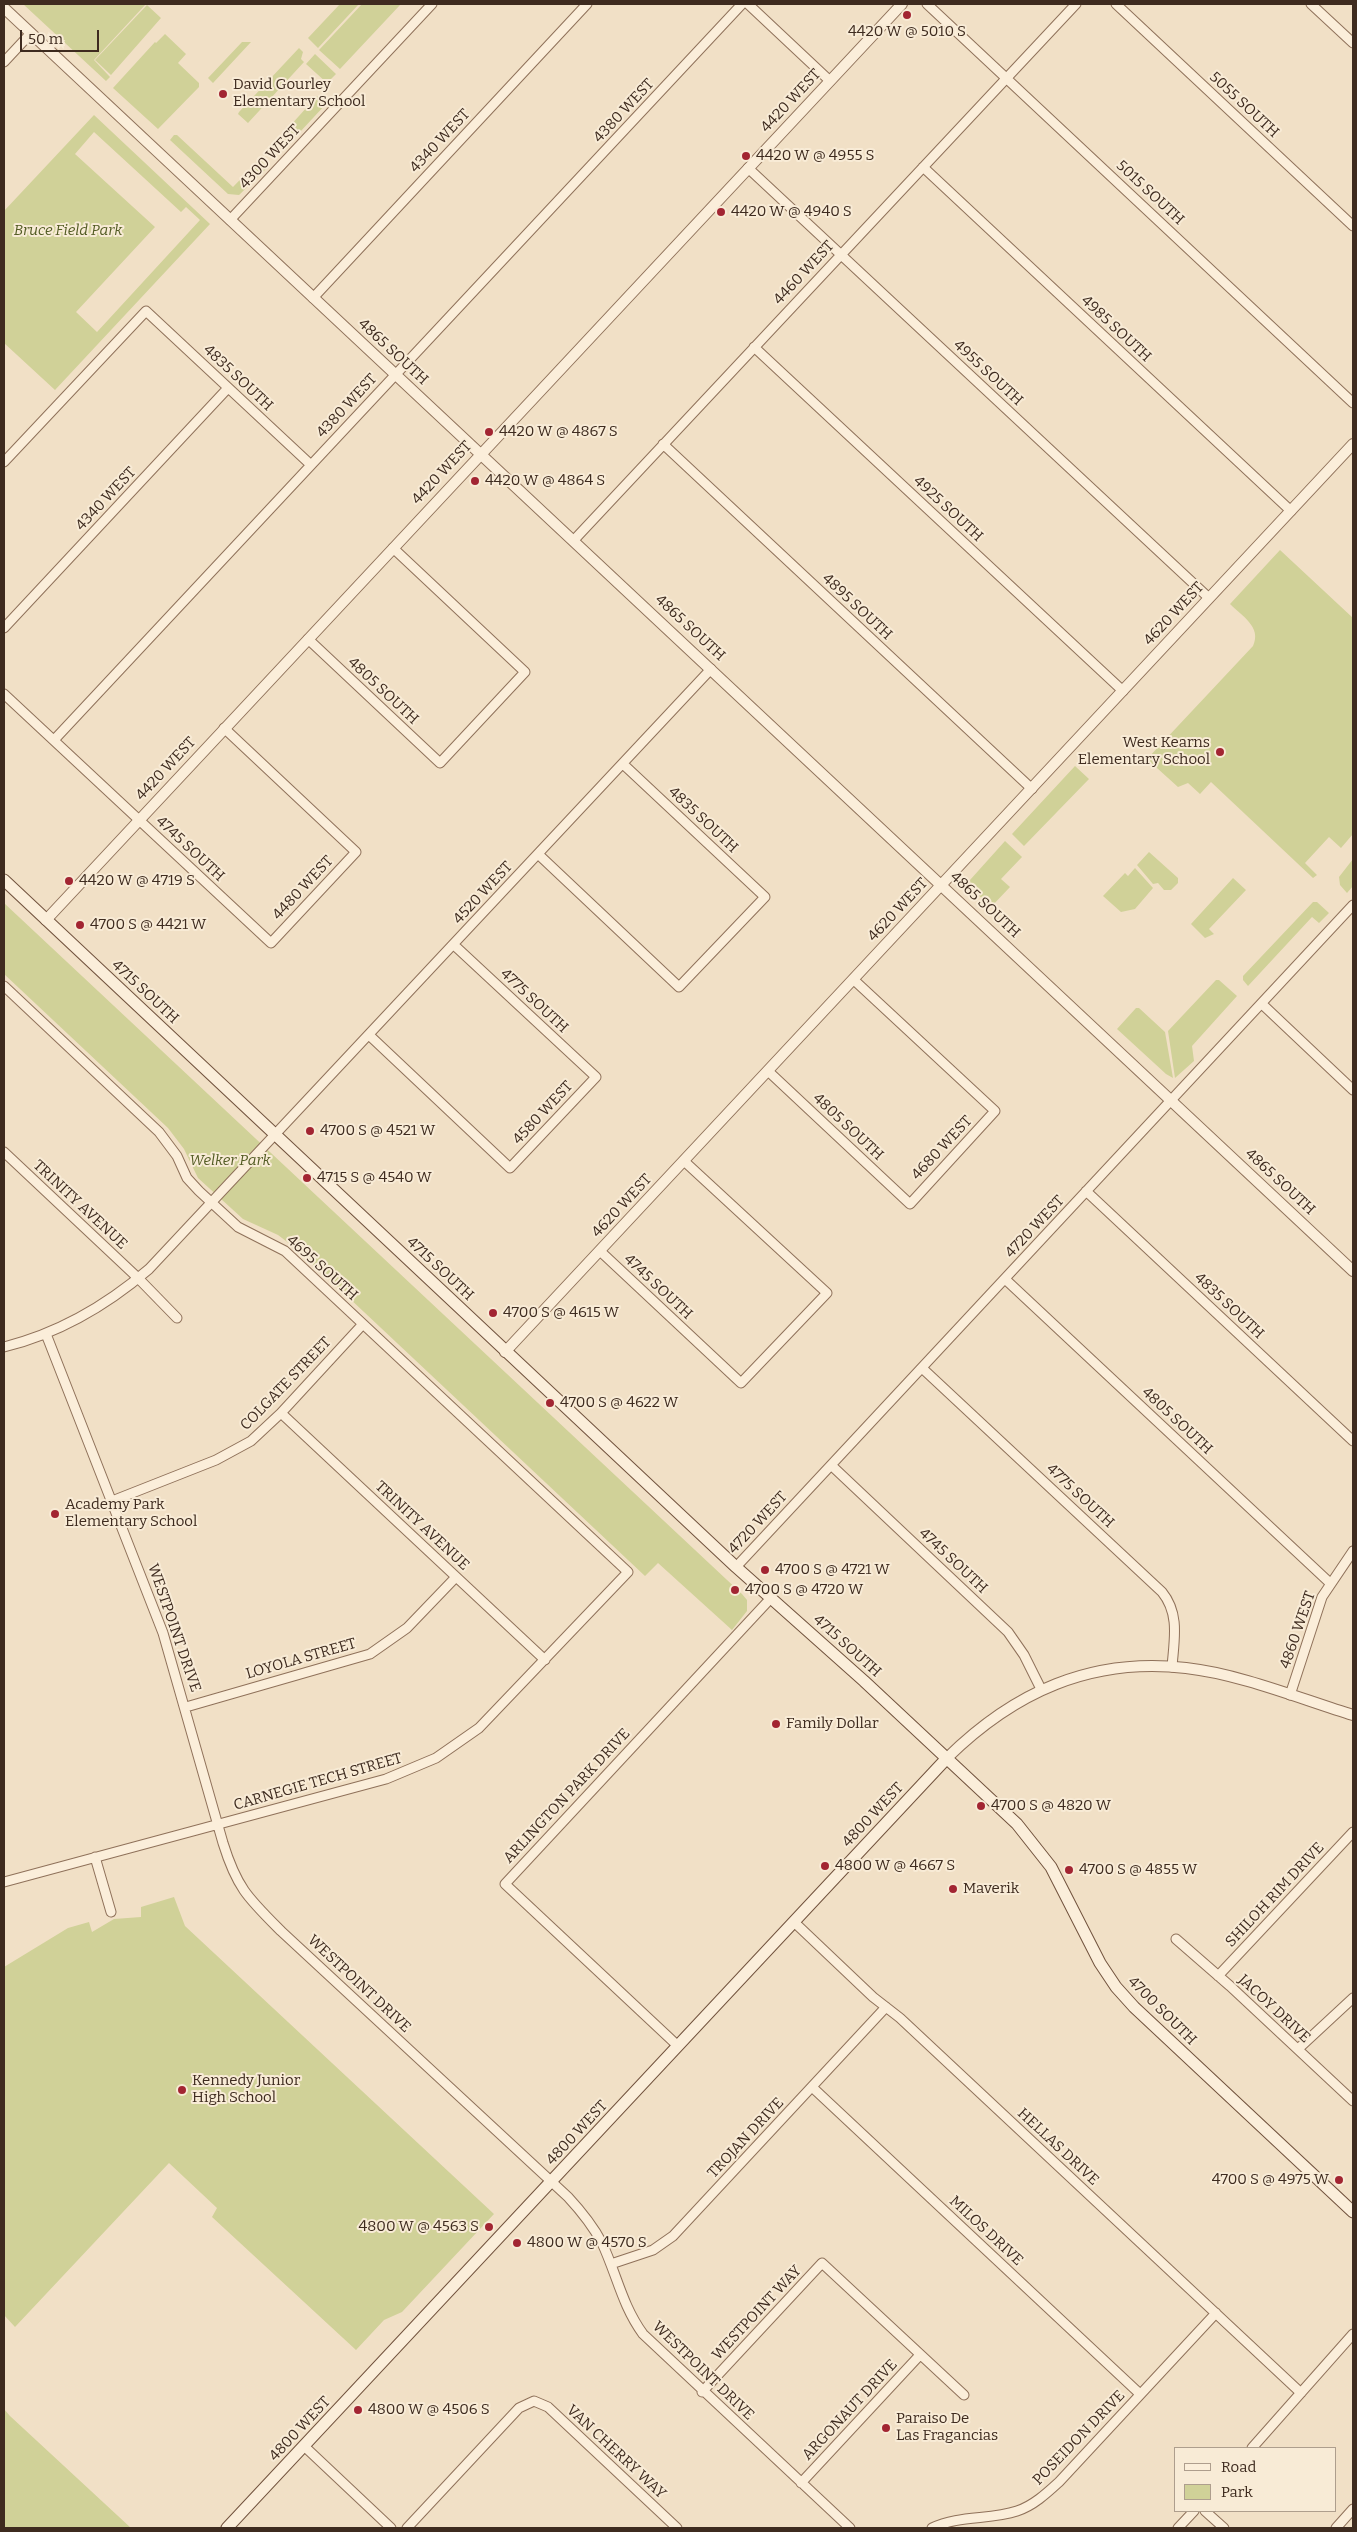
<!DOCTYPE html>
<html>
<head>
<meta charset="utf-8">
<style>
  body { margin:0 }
  #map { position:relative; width:1357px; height:2532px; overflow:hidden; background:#f1e0c6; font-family:Bitter,serif }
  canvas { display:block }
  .frame { position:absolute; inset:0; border:5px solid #3e2b1f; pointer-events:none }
  .legend { position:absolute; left:1174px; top:2447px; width:162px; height:65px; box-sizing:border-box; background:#f8ebd6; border:1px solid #ae9e8d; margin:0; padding:6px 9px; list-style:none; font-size:15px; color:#3e2b1f }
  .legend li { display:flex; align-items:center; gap:10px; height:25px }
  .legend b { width:25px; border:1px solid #ae9e8d }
  .scale { position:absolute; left:20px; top:30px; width:79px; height:22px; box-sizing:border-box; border:2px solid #3e2b1f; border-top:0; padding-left:6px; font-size:15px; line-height:18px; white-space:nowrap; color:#3e2b1f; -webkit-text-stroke:4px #f8ebd6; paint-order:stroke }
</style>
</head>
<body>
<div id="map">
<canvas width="1357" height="2532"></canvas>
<div class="frame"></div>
<ul class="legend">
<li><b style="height:6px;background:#fbeeda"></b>Road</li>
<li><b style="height:14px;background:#d0d198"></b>Park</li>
</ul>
<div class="scale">50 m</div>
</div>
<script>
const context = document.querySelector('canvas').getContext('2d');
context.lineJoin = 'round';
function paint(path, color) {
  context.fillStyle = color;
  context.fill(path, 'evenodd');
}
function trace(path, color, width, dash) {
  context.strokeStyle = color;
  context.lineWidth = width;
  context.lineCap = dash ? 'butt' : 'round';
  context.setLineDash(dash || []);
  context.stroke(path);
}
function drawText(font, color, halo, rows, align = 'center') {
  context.font = font + ' Bitter,serif';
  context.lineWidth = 4;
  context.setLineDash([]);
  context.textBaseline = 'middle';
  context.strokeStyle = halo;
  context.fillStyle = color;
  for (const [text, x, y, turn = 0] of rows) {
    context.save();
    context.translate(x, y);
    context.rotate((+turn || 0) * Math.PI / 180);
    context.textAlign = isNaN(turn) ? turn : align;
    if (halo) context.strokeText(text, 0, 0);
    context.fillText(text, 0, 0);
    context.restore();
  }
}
const green = new Path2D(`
  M23 4H146L94 60 110 77 106 81Z
  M340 4H359L318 48 308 38Z
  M362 4H401L340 69 319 50Z
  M147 5 161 18 111 75 95 60Z
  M165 34 186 54 178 63 199 83V87L158 129 113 88 155 42 156 43Z
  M242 42H251L213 83 208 78Z
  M299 48 303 52 301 59 304 62 248 123 238 114 239 112Z
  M315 54 336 74 327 83 306 64Z
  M317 96 326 104 287 146 280 137Z
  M94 115 210 224 55 390 4 343V211ZM94 132 181 212 186 207 200 220 97 332 76 312 155 227 75 154Z
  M174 135H177L233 187 260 159 267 168 239 195 228 194 170 140Z
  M1280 550 1353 618V834L1341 848 1329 837 1305 863 1317 875 1313 878 1211 782 1200 794 1188 783 1178 787 1147 759 1253 646C1262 627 1242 616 1230 604Z
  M1075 766 1089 779 1024 846 1012 834Z
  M1005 841 1022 857 1001 879 1010 887 991 907 972 889 970 880Z
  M1149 852 1178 878V883L1171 890H1164L1158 883 1153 884 1137 865Z
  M1353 859V886L1347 893 1340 885 1339 877Z
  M1135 868 1153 888 1135 909 1121 912 1103 896 1125 873 1128 876Z
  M1233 878 1246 890 1209 929 1214 934 1205 938 1191 924Z
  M1313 902H1317L1329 913 1319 923 1312 917 1248 986 1243 980V976Z
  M4 903 742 1594 747 1600V1611L732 1630 658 1563 645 1576 298 1250 278 1235 243 1219 198 1178 184 1149 168 1128 4 974Z
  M1216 980H1219L1237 996 1192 1046 1194 1061 1175 1078 1168 1031Z
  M1136 1008H1139L1165 1032 1173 1078 1166 1074 1117 1029Z
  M174 1897 185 1926 494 2214 402 2312 384 2320 356 2350 212 2217 217 2208 169 2163 15 2327 4 2315V1967L68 1928 89 1922 92 1932 114 1919 141 1917V1907Z
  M4 2409 10 2416 131 2528H5Z`);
const minor = new Path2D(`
  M748 4 830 81
  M927 4 1353 403
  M1116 4 1353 226
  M1311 4 1353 43
  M4 62 31 33
  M923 167 1291 511
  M748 168 1209 598
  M230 220 432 4
  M313 298 587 4
  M754 347 1123 691
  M663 444 1032 789
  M4 462 146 311 311 465
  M574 540 1076 4
  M4 628 228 388
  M308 639 440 763 525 672 393 548
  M4 694 271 943 356 852 224 728
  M54 740 742 4
  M538 854 679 987 765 897 623 764
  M4 986 159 1132 177 1156 187 1178 199 1191 238 1227 285 1251 628 1572 479 1728 436 1758 386 1779 4 1882
  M1262 1004 1353 1090
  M369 1035 510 1168 596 1077 454 945
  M768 1071 910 1204 995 1111 854 980
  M4 1152 138 1278 177 1318
  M1086 1191 1353 1441
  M600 1251 741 1383 827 1293 684 1161
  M1005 1279 1330 1583
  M46 1334 163 1633 223 1843C237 1888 248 1898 281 1931L568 2197C581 2211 593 2226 602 2243 617 2275 622 2305 643 2334L850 2528
  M4 1347C60 1333 106 1306 149 1269L711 669
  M922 1368 1162 1592C1180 1614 1174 1640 1172 1667
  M281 1413 545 1660
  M831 1465 1008 1632 1024 1655 1041 1689
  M112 1501 216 1460 251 1441 281 1413 363 1324
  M736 1567 1353 905
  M1290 1695 1322 1597 1353 1551
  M186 1707 370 1654 407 1628 456 1577
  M95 1857 111 1912
  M794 1922 873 1997 900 2018 1301 2393
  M1176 1939 1230 1986 1353 2101
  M1218 1976 1353 1832
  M678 2046 505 1884 771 1598
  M1298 2049 1353 1998
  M812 2087 1140 2394
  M611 2264 653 2250 673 2236 886 2007
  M702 2392 822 2263 964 2395
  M304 2446 391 2528
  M1252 2448 1353 2334
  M801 2483 919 2356
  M1205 2511 1224 2528
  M407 2528 519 2408 534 2401 548 2407 677 2528
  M932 2528C959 2515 990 2520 1017 2511 1033 2506 1047 2493 1059 2482L1216 2313
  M1178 2528 1194 2511
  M1336 2528 1353 2509`);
const tertiary = new Path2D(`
  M4 8 1353 1271
  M46 920 902 4
  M505 1352 1353 444
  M947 1758C1014 1692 1091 1657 1186 1668 1240 1674 1301 1699 1353 1715`);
const secondary = new Path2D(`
  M4 880 736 1567 864 1681 1017 1824 1051 1867 1100 1963 1116 1987 1134 2007 1353 2212
  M227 2528 947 1758`);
const markers = [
  [907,15,5,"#a22532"],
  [223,94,5,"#a22532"],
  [746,156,5,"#a22532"],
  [721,212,5,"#a22532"],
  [489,432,5,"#a22532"],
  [475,481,5,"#a22532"],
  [1220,752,5,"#a22532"],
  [69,881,5,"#a22532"],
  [80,925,5,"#a22532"],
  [310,1131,5,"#a22532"],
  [307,1178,5,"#a22532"],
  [493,1313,5,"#a22532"],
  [550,1403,5,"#a22532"],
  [55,1514,5,"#a22532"],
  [765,1570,5,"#a22532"],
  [735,1590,5,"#a22532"],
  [776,1724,5,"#a22532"],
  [981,1806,5,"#a22532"],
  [825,1866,5,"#a22532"],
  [1069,1870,5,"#a22532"],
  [953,1889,5,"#a22532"],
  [182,2090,5,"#a22532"],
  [1339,2180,5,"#a22532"],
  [489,2227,5,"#a22532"],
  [517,2243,5,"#a22532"],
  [358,2410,5,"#a22532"],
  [886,2428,5,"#a22532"]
];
const poiNames = [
  ["4420 W @ 5010 S",907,32,"center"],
  ["David Gourley",233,85],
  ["Elementary School",233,102],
  ["4420 W @ 4955 S",756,156],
  ["4420 W @ 4940 S",731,212],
  ["4420 W @ 4867 S",499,432],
  ["4420 W @ 4864 S",485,481],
  ["West Kearns",1210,743,"right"],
  ["Elementary School",1210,760,"right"],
  ["4420 W @ 4719 S",79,881],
  ["4700 S @ 4421 W",90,925],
  ["4700 S @ 4521 W",320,1131],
  ["4715 S @ 4540 W",317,1178],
  ["4700 S @ 4615 W",503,1313],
  ["4700 S @ 4622 W",560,1403],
  ["Academy Park",65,1505],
  ["Elementary School",65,1522],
  ["4700 S @ 4721 W",775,1570],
  ["4700 S @ 4720 W",745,1590],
  ["Family Dollar",786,1724],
  ["4700 S @ 4820 W",991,1806],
  ["4800 W @ 4667 S",835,1866],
  ["4700 S @ 4855 W",1079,1870],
  ["Maverik",963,1889],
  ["Kennedy Junior",192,2081],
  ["High School",192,2098],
  ["4700 S @ 4975 W",1329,2180,"right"],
  ["4800 W @ 4563 S",479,2227,"right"],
  ["4800 W @ 4570 S",527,2243],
  ["4800 W @ 4506 S",368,2410],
  ["Paraiso De",896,2419],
  ["Las Fragancias",896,2436]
];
const streetNames = [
  ["4420 WEST",791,101,-47],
  ["5055 SOUTH",1244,105,43],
  ["4380 WEST",624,111,-47],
  ["4340 WEST",440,141,-47],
  ["4300 WEST",270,157,-47],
  ["5015 SOUTH",1150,193,43],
  ["4460 WEST",804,273,-47],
  ["4985 SOUTH",1116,329,43],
  ["4865 SOUTH",393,352,43],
  ["4955 SOUTH",988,373,43],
  ["4835 SOUTH",238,378,43],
  ["4380 WEST",347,406,-47],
  ["4420 WEST",442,473,-47],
  ["4340 WEST",106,499,-47],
  ["4925 SOUTH",948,509,43],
  ["4895 SOUTH",857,607,43],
  ["4620 WEST",1174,614,-47],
  ["4865 SOUTH",690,628,43],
  ["4805 SOUTH",383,691,43],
  ["4420 WEST",166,769,-47],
  ["4835 SOUTH",703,820,43],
  ["4745 SOUTH",190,849,43],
  ["4480 WEST",303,888,-47],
  ["4520 WEST",483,893,-47],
  ["4865 SOUTH",985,905,43],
  ["4620 WEST",898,910,-47],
  ["4715 SOUTH",145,992,43],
  ["4775 SOUTH",534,1001,43],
  ["4580 WEST",543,1113,-47],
  ["4805 SOUTH",848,1127,43],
  ["4680 WEST",942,1148,-47],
  ["4865 SOUTH",1280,1182,43],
  ["TRINITY AVENUE",80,1205,43],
  ["4620 WEST",622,1206,-47],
  ["4720 WEST",1035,1227,-47],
  ["4695 SOUTH",322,1268,42],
  ["4715 SOUTH",440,1269,43],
  ["4745 SOUTH",658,1287,43],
  ["4835 SOUTH",1229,1306,43],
  ["COLGATE STREET",286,1384,-46],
  ["4805 SOUTH",1177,1421,43],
  ["4775 SOUTH",1080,1496,43],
  ["4720 WEST",758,1523,-47],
  ["TRINITY AVENUE",422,1526,43],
  ["4745 SOUTH",953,1561,43],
  ["WESTPOINT DRIVE",174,1628,71],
  ["4860 WEST",1298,1630,-71],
  ["4715 SOUTH",847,1646,42],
  ["LOYOLA STREET",301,1659,-16],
  ["CARNEGIE TECH STREET",318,1782,-16],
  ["ARLINGTON PARK DRIVE",567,1796,-47],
  ["4800 WEST",873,1815,-47],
  ["SHILOH RIM DRIVE",1275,1895,-47],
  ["WESTPOINT DRIVE",359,1984,43],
  ["JACOY DRIVE",1274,2009,43],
  ["4700 SOUTH",1162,2011,45],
  ["4800 WEST",577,2133,-47],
  ["TROJAN DRIVE",746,2138,-47],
  ["HELLAS DRIVE",1058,2147,43],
  ["MILOS DRIVE",986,2231,43],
  ["WESTPOINT WAY",757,2313,-47],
  ["WESTPOINT DRIVE",703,2371,44],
  ["ARGONAUT DRIVE",850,2410,-47],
  ["4800 WEST",300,2429,-47],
  ["POSEIDON DRIVE",1079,2438,-46],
  ["VAN CHERRY WAY",616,2452,43]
];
const parkNames = [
  ["Bruce Field Park",68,231],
  ["Welker Park",230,1161]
];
paint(green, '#d0d198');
trace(minor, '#8f715a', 11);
trace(tertiary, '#8f715a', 12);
trace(secondary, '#71523d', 13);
trace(minor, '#fbeeda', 9);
trace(tertiary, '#fbeeda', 10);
trace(secondary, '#fbeeda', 11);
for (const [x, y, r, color] of markers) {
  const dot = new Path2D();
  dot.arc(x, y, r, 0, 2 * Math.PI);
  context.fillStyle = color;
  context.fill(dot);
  trace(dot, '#f8ebd6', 2);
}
drawText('15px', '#3e2b1f', '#f8ebd6', poiNames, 'left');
drawText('15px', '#3e2b1f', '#f8ebd6', streetNames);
drawText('italic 15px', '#535c24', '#f8ebd6', parkNames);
</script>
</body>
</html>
